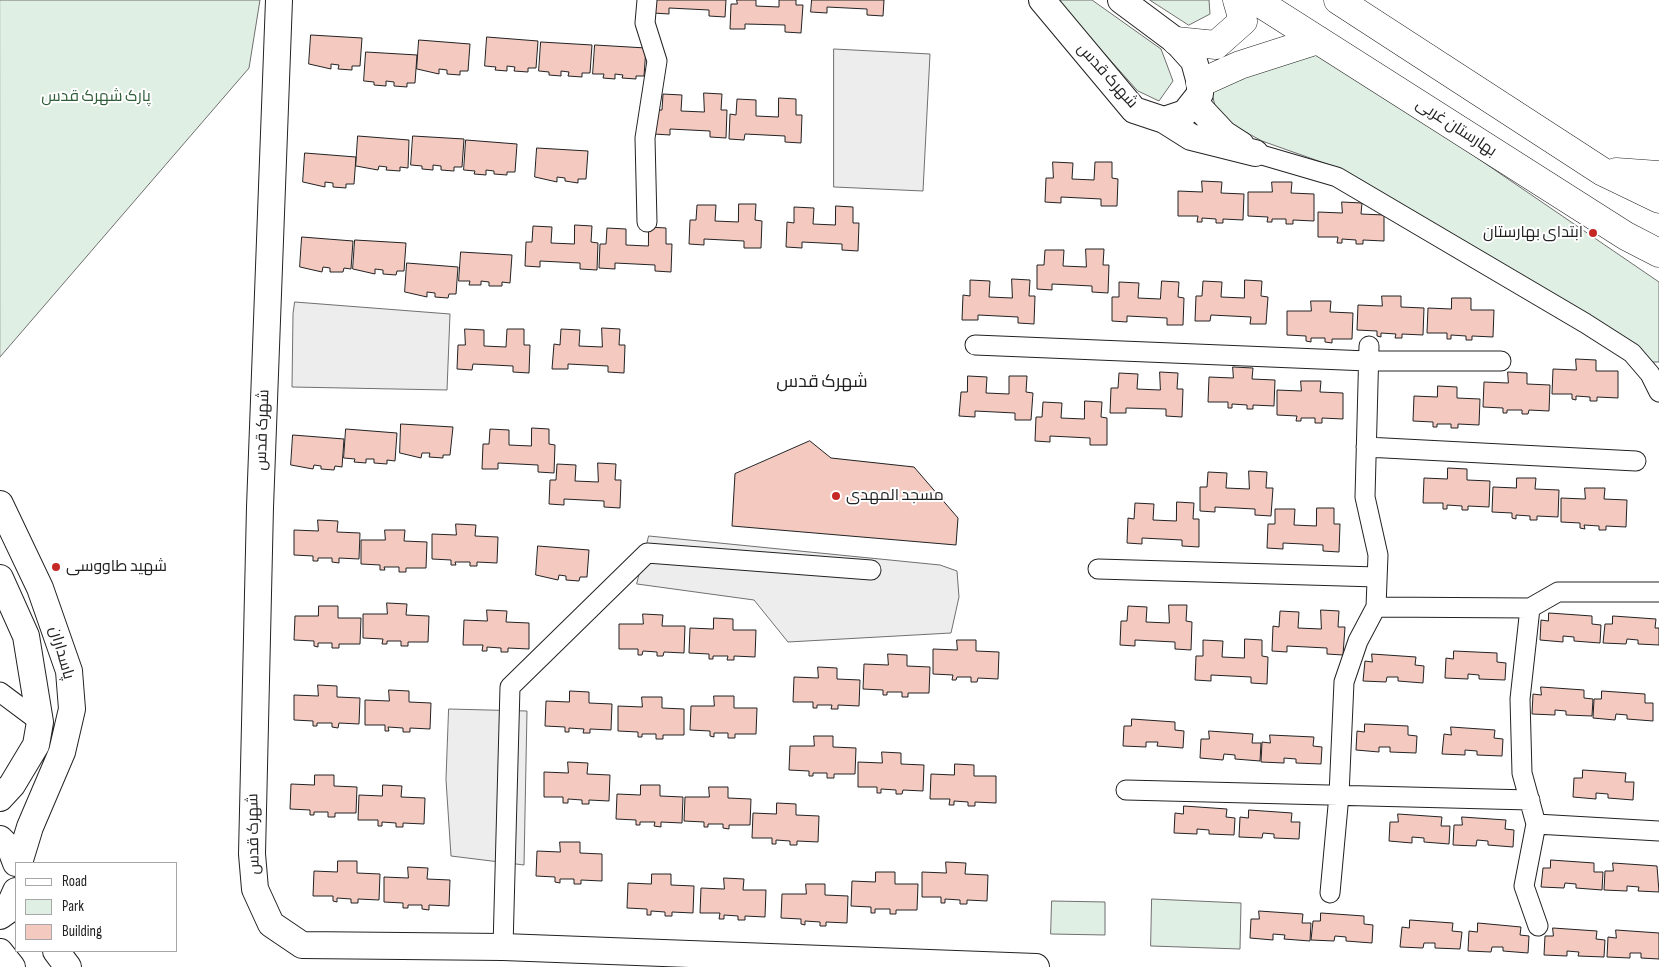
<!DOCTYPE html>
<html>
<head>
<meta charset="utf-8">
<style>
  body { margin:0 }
  #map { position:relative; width:1659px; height:967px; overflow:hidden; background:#fff; font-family:"Sofia Sans Condensed",sans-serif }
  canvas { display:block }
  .legend { position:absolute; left:15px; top:862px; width:162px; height:90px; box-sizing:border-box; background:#fff; border:1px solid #a7a7a7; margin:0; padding:6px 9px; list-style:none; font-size:15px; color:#222 }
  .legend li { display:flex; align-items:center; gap:10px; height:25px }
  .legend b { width:25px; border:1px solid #a7a7a7 }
</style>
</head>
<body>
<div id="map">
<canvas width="1659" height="967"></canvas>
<ul class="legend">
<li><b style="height:6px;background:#fff"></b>Road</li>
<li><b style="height:14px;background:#e0efe3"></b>Park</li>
<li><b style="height:14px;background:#f3c9c0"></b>Building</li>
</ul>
</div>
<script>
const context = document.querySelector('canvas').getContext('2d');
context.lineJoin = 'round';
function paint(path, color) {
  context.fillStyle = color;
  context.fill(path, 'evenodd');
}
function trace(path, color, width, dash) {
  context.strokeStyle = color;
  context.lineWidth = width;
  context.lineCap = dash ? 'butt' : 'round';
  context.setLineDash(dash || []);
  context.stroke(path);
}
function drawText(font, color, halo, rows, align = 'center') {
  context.font = font + ' "Sofia Sans Condensed",Cairo,sans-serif';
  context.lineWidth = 4;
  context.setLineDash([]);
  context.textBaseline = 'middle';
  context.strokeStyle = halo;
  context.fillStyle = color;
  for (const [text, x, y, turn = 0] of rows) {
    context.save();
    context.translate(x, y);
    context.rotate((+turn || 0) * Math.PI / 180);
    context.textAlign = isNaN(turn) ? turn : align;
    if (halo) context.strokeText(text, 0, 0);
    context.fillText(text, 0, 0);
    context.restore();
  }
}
const green = new Path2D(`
  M0 0H260L249 68 0 357Z
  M1057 0H1092L1161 49 1173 81 1159 101 1138 91Z
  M1150 0H1209L1210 14 1189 25Z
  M1319 50 1659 282V362H1652L1341 169 1262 141 1218 117 1211 90Z
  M1152 899 1241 903 1240 949 1151 946Z
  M1052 901 1105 902V935L1051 934Z`);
const parking = new Path2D(`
  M834 49 930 54 923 191 834 187Z
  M295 302 450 314 447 390 292 387 293 314Z
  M649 536 940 565 957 571 959 597 951 633 788 642 754 600 637 584Z
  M449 709 527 711 524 865 451 856 446 780Z`);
const building = new Path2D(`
  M654 0H726L725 17 709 16V10L669 8V14L653 13Z
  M737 0H756V6L779 7V0H796V5H803L801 33 785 32V25L745 24V29H730L731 4H737Z
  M812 0H884L883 16 867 15V9L827 7V13L811 12Z
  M311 35 362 38 360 66H352V70L338 69 339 65 331 64V69L309 64Z
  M487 37 538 41 536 68H528V72L514 71 515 67 507 66V71L495 70 496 67 485 66Z
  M419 40 470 44 468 71H460V75L447 74V70L439 69V74L417 69Z
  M541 42 592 45 590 73H582V77L568 76 569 72 561 71V76L549 75V72L539 71Z
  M595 45 646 48 644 76H636V79L622 78 623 75 615 74V79L603 78 604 74H593Z
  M366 52 417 55 415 83H407V87L394 86V82L386 81V86L374 85V82L364 81Z
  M704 93 722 94 721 110H727L726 138 710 137V131L670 129V135L654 134 655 110H662L663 94 682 95 681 111 704 112Z
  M779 98 796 99V115H802L801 143 785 142V136L745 134 744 140 729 139 730 114 736 115 737 99 756 100V116L778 117Z
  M358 136 409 140 408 168 400 167V171L386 170 387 167 379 166 378 170 356 166Z
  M413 136 464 139 462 167H454V171L441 170V166L433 165V170L422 169V166L411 165Z
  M466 140 517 144 515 172H507V175L494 174V171L486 170V175L474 174 475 171 464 170Z
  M537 148 588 151 586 179H578V183L565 181V178L557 177V182L535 177Z
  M305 153 356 157 354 184H346V188L333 187V183L325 182V187L303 182Z
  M1053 162 1073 163 1072 179 1094 180 1095 162H1112V178L1118 179 1117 206H1101V199L1061 197V203L1045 202 1046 178H1053Z
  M1202 181 1222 182 1221 193 1244 194 1243 220 1223 219V223H1216V219L1202 218V222H1197L1198 216H1178V191L1202 192Z
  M1272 182H1292L1291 193 1314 194V221L1293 220V224H1286V219H1272V222H1267L1268 217 1248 216V192H1272Z
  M1342 202 1362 203 1361 214 1384 215V241L1363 240V244H1356V240L1342 239V243H1337L1338 237H1318V212L1342 213Z
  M739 204H756L755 220 762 221 761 248H744V241L704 239V245L689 244 690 220H696L697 205H716L715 221 738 222Z
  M836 206 853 207V223H859L858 251 842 250V244L802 242V248L786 247 787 222 794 223V207L814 208 813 224 835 225Z
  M575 225 592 226 591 242 598 243 597 270 580 269V263L540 261V267L525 266 526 242H532L533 226 552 227 551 243 574 244Z
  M649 227 666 228V244H672L671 272 655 271V265L615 263V269L599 268 600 244H606L607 228 626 229V245L648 246Z
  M302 237 353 241 351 269 344 268 343 272H330V268L323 267 322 272 300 267Z
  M355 240 406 243 404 271H397L396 275 383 274V270L375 269V274L353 269Z
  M1086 249H1104L1103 265H1109L1108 293 1092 292V286L1052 284V290L1037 289V265H1044L1045 250H1064L1063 266 1086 267Z
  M461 252 512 255 510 283 502 282V286H489V282L481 281V285H469L470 281H459Z
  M407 263 458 267 456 294H449L448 298 435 297V293L427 292V297L405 292Z
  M1012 279 1030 280 1029 296H1035L1034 324 1018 323V317L978 315V320H962L963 295 970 296V280L990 281 989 297 1012 298Z
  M1245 280 1262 281 1261 296 1268 297 1266 324H1250L1251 317 1211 315 1210 321H1195L1196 296H1202L1203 281 1222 282 1221 297 1244 298Z
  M1162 281 1179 282 1178 297 1184 298 1183 325H1167V318L1127 316V322L1112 321V297H1119V282L1139 283 1138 298 1160 299Z
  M1382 296H1401V307L1424 308 1423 335 1402 334V338H1395L1396 334 1381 333V337L1377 336V331L1357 330 1358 305 1382 306Z
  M1452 298H1471V310H1494L1493 337 1472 336V340H1466V336L1451 335V339H1447V333H1427L1428 308 1451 309Z
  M1311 301H1331L1330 312 1353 313 1352 339H1332V343L1325 342V338H1311V342L1306 341V336L1287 335V311H1311Z
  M602 328 620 329 619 345H625L624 373 608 372V366L568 364V369H552L554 344 560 345 561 329 580 330 579 346 602 347Z
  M465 329 484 330V346L506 347 507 329H524V345H530L529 373 513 372V366L473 364 472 370 457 369 458 345H465Z
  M1576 359 1596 360V371H1618V398L1597 397V401H1590V397L1576 396V400L1572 399V394H1552L1553 369 1576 370Z
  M1233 367 1253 368 1252 379 1275 380 1274 406 1253 405V409H1247V405L1232 404V408H1228V402H1208L1209 377 1233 378Z
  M1160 372 1178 373 1177 389H1183L1182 417 1166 416V409L1126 408V413H1110L1111 388H1118L1119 373 1138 374 1137 389 1160 390Z
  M1508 372 1527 373V384L1550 385 1549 411 1529 410 1528 414H1522V410H1507V413H1503V408L1483 407 1484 382 1508 383Z
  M968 376 987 377 986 393 1009 394V376H1027L1026 392 1033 393 1031 420H1015V413L975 411V417L959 416 961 392H967Z
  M1301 381H1321L1320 392 1343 393V419L1322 418V423H1315V418H1301V421H1296L1297 416 1277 415V390L1301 391Z
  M1438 386 1457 387V398L1480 399 1479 425 1458 424V428H1451V424H1437V427H1433V422L1413 421 1414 396 1437 397Z
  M1085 401 1102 402 1101 417 1107 418V445H1090V438L1050 436V442L1035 441 1036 417H1042L1043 402 1062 403 1061 418 1084 419Z
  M401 424 453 427 450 455H443V458L429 457 430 453H422L421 458 400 453Z
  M532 428 549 429V444L555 445 554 473 538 472V465L498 463V469H482L483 444H489L490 429 509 430V445L531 446Z
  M346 429 397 433 395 461 387 460V464L374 463V459H366V463L354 462 355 459 344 458Z
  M293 435 344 439 342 467 335 466 334 470 321 469V466L314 465 313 469 291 465Z
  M810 441 831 458 914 467 958 518 956 545 732 526 735 474Z
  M598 463 616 464 615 480H621L620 508 604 507V501L564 499V505L549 504 550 480H556L557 464 576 465 575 481 598 482Z
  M1448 468 1467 469V480L1490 481 1489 507 1468 506V510H1462V506L1447 505V509H1443V503H1423L1424 478 1447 479Z
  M1249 471 1267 472 1266 488H1273L1271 516 1255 515V509L1215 507V512L1200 511V487H1207L1208 472 1227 473 1226 488 1249 489Z
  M1517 478H1536L1535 489 1559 490 1558 517 1537 516V520H1530V516L1516 515V519L1512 518V513L1492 512 1493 487 1516 488Z
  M1585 488H1605L1604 499 1627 500 1626 527 1606 526V530H1599V526L1584 525 1585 529 1580 528V523L1561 522V498L1585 499Z
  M1177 502 1194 503 1193 519H1199V547L1182 546V540L1142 538V544L1127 543 1128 518 1134 519 1135 503 1154 504 1153 520 1176 521Z
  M1317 508H1334V524H1340L1339 552 1323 551V545L1283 543V549L1267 548 1268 524H1275V509H1295L1294 525 1316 526Z
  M318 520 338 521 337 532 360 533 359 559 339 558V563L332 562V558H318V561H313V556L294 555V530L318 531Z
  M456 524 476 525 475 536 498 537 497 563 477 562V566H470V562H455L456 565H451V560L432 559V534L456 535Z
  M385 530H405L404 541 427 542 426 568H406V572H399V567H384L385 570H380V565L361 564V540H385Z
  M538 546 589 550 587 577H580L579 581 566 580V576L559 575 558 580 536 575Z
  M387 603 407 604 406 615 429 616 428 642H408V646H401V641H387V644H382L383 639 363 638V614H387Z
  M1169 605H1187L1186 621 1192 622 1191 650 1175 649V642L1135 640V646L1120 645 1121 621H1127L1128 606 1147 607 1146 622 1169 623Z
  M319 606H338V618H361L360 644H339V648H332V643H318V647L314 646V641L294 640 295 616H318Z
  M487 610 507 611 506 622 529 623V649L508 648V652H501V648L487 647V651H482L483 645H463L464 620 487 621Z
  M1321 610 1339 611 1338 627H1345L1343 655 1327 654V648L1287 646V652L1272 651 1273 626 1279 627 1280 611 1299 612 1298 628 1321 629Z
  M1549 613 1592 616V624L1601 625 1600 643 1574 641V637L1563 636V642L1540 640 1541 620 1548 621Z
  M643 614 663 615 662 626H685L684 653 664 652 663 656H657V652L643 651 642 655H638V649H619V624H643Z
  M1613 616 1656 619 1655 628H1659V645L1638 644V640L1627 639 1626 644 1603 643 1605 624H1612Z
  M714 618 733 619V630H756L755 657 734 656V660H727L728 656H713V659H709V654L689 653 690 628 713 629Z
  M1245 639 1262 640V656L1268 657 1267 684 1251 683V677L1211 675V681L1195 680 1196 656H1203V640L1223 641 1222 657 1244 658Z
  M957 640H976V651L999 652 998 679 978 678 977 682H971V677H957L956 680H952L953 675 933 674V649L957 650Z
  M1454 651 1497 653V662L1506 663 1505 680 1479 679V675L1468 674V679L1445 678 1446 658 1453 659Z
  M888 654 907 655V666L930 667 929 693H908V697H902V692H887V695H883V690L863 689 864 664 888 665Z
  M1372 654 1416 657 1415 665 1424 666 1423 683 1398 681V677H1387L1386 682 1363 681 1365 661 1372 662Z
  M818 667 837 668V679L860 680 859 706 838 705V709H831L832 705H817V708H813V702H793L794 677 818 678Z
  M318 685 337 686V697L360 698 359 724 339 723 338 728 332 727V723H317V726H313V721L294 720V695L318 696Z
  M1541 687 1584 690V698L1593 699 1592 716 1566 715V711L1555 710V715L1532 714 1533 694 1541 695Z
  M389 690 409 691V702L431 703 430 729 410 728V732H403V728L388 727 389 731H385V725H365V700L389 701Z
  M570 691 589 692V703L612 704 611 730 590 729V733H583L584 729 569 728V732H565V727L545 726 546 701 569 702Z
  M1602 691 1645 694V703H1653V721L1627 719V715L1616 714 1615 720 1593 718 1594 699H1601Z
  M714 696H734V708H757L756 734H735V738H728V733H714V737L710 736V731L690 730 691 706H714Z
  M642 697H662V708L684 709V735H663V739H656V734H642V737H638V732L618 731V706L642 707Z
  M1132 719 1175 722V730L1184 731 1183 748 1157 746 1158 742H1146V747L1123 746 1124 726H1131Z
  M1365 724 1408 726V735L1417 736 1416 753 1390 752V747H1379V752L1356 750 1357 731 1364 732Z
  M1451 727 1495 730 1494 738 1503 739 1502 756 1477 755V751L1465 750V755L1442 754 1444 734 1451 735Z
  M1209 731 1253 734 1252 743H1261L1260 761 1235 759V755L1224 754 1223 760 1200 758 1201 739H1209Z
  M1270 735 1314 737 1313 746 1322 747 1321 764 1296 763V759L1284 758V763L1261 762 1262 742 1270 743Z
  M814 736H833V747L856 748 855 774H834V778H827V773H813V776H809V771L789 770 790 746H814Z
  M882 752 901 753V764L924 765 923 791 903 790 902 794H896V790L881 789V793H877V787H858V762L882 763Z
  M568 762 588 763 587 774 610 775 609 801 589 800V804H582V800L568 799V803H563V797H544V772L568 773Z
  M955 764 974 765V776H996V803L975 802V806H968V802L954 801V805H949L950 799H930L931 774 954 775Z
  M1583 770 1626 773 1625 782H1634L1633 800 1608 798V794L1596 793V799L1573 797 1574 778H1582Z
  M315 775H334V786L357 787 356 813H335V817H328V812H314V815H310V810L290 809 291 784 314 785Z
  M383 785 402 786 401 797 425 798 424 824 403 823V827H396V823L382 822V826H378V820H358L359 795 382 796Z
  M641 785H660V796L683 797 682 823 661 822V827L654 826 655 822H640V825H636V820L616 819 617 794 640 795Z
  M709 787H728V798L751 799 750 825H729V829L723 828V824H708V827H704V822L684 821 685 797H709Z
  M777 803 796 804V815L819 816 818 842 797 841V845H790V841L776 840V844H772V838H752L753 813 776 814Z
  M1184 806 1227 809 1226 817 1235 818 1234 835 1209 834V830L1197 829V834L1174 833 1175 813 1183 814Z
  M1249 810 1292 813 1291 822H1300L1299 839 1274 838V834L1263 833 1262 838 1239 837 1240 817 1248 818Z
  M1398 814 1442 817 1441 826H1450L1449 844 1424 842V838L1412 837V843L1389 841 1390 822H1398Z
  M1462 817 1506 820 1505 829 1514 830 1513 847 1488 845V841L1477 840 1476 846 1453 845 1454 825H1462Z
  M560 842H580V853L602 854V881L581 880V884H574V879H560V883L555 882V877L536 876 537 851 560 852Z
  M1551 860 1594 863V872H1603L1602 890 1576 888V884L1565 883 1564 888 1541 887 1543 868H1550Z
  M338 861H357V873L380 874 379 900 358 899V903H351V899L337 898V902L333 901V896H313L314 871 337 872Z
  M946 862 966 863 965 874 988 875 987 901 967 900V904H960V900L945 899V903H941V897H922V872L946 873Z
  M1613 863 1657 866 1659 892 1638 891 1639 887 1627 886V891L1604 890 1605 871H1613Z
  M408 867 428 868 427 879 450 880 449 906 429 905V910L422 909V905H408V908H403V903L384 902V877L408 878Z
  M876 872H895V884H918L917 910H896V914H890V909H875V913H871V907L851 906 852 881 875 882Z
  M652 874H671V885L694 886 693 913 672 912V916H665V912L651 911V915H647V909L627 908 628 883 651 884Z
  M724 878 744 879 743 890H766L765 917 745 916V920H738V916L724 915V919H719L720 913H700L701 888 724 889Z
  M806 884H825V895L848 896 847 923 826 922V926H820V922L805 921V925L801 924V919L781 918 782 894H806Z
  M1259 911 1303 914 1302 923H1311L1310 941 1284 939 1285 935 1273 934V940L1250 938 1251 919H1259Z
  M1321 913 1364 916V924L1373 925 1372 943 1346 941V937L1335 936 1334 941 1311 940 1313 921H1320Z
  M1410 920 1453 923 1452 931 1462 932 1460 949 1435 948V943H1424L1423 948 1400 947 1402 927 1409 928Z
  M1478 923 1521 927 1520 935 1529 936 1528 953 1503 951V947H1492L1491 952 1468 951 1469 931 1477 932Z
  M1553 928 1597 931 1596 939 1605 940 1604 957 1578 956 1579 952 1567 951V956L1544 955 1545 936H1553Z
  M1616 930 1659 933V959L1641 958V953H1630V958L1607 957 1608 937 1616 938Z`);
const street = new Path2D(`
  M1255 153 1337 177 1585 323 1632 353 1650 374 1659 392
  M647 222 645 138 657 61 645 23 647 0
  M975 345 1368 361H1501
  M1369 346 1365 497 1378 555 1376 607 1530 608 1558 592H1659
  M1366 447 1636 461
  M1098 569 1377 577
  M1530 608 1520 699 1522 773 1536 824 1524 886 1538 926
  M0 692 40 722
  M1126 790 1530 800
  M1536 824 1659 831
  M1330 893 1339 795 1344 682 1358 641 1376 607
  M503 947 510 687 647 553 871 570`);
const secondary = new Path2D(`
  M279 0 260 507 252 854 255 889 271 924 302 945 503 947 1036 967
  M1042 0 1134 110 1164 120 1185 113 1200 94V83L1194 61 1176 41 1121 0
  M1195 103 1224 134 1241 145
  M1164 120 1191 137 1255 153
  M0 504 40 588 69 671 72 709 62 752 30 827 19 863
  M0 578 26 636 40 722 36 745 12 785 0 798
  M0 839 11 850 16 863
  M0 916 7 911 16 891
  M56 951 68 967
  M0 952 12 967`);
const primary = new Path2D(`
  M1255 0 1626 236 1659 253
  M1338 0 1603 172 1659 199
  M1176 41 1216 45 1243 21 1237 0
  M1200 83 1240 65 1318 40
  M1616 172 1659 175`);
const markers = [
  [1593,233,5,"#c62828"],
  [836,496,5,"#c62828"],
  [56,567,5,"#c62828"]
];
const streetNames = [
  ["شهرک قدس",1107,76,48],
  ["بهارستان غربی",1456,128,33],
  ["شهرک قدس",263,430,-88],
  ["پاسداران",61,653,74],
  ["شهرک قدس",254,834,-91]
];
const parkNames = [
  ["پارک شهرک قدس",96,97]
];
const poiNames = [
  ["ابتدای بهارستان",1583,233,"right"],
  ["مسجد المهدی",846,496],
  ["شهید طاووسی",66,567]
];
const neighbourhoodNames = [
  ["شهرک قدس",822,382]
];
paint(green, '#e0efe3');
trace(green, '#6f6f6f', 1);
paint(parking, '#ededed');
trace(parking, '#6f6f6f', 1);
paint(building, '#f3c9c0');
trace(building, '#222', 1);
trace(street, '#222', 21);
trace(secondary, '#222', 28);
trace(primary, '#222', 29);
trace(street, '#fff', 19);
trace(secondary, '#fff', 26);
trace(primary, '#fff', 28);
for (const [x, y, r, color] of markers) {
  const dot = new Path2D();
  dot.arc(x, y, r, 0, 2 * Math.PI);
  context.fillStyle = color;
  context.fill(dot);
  trace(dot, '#fff', 2);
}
drawText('16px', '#222', '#fff', streetNames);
drawText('16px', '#2f5e38', '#fff', parkNames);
drawText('16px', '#222', '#fff', poiNames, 'left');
drawText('18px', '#222', '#fff', neighbourhoodNames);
</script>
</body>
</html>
